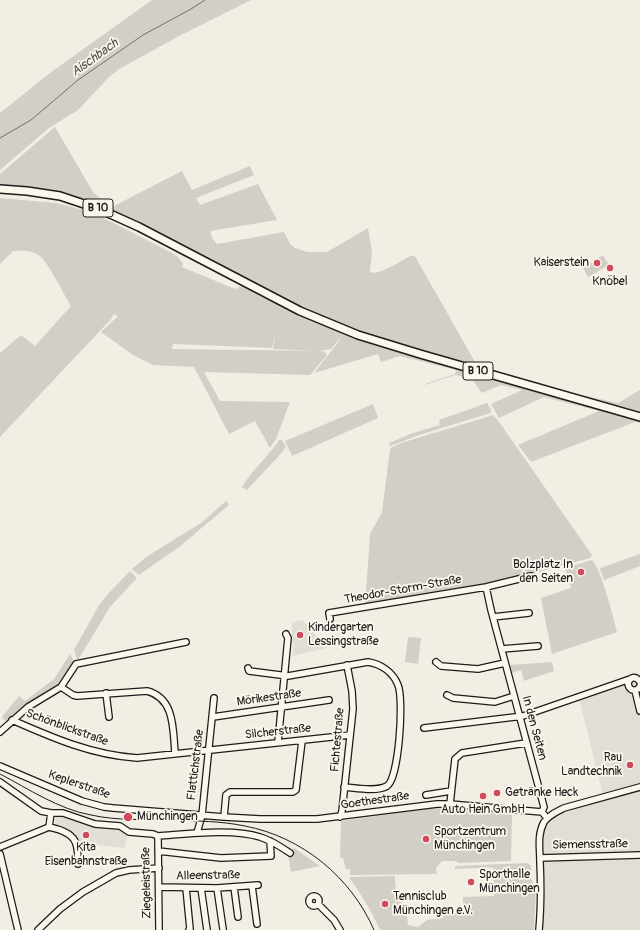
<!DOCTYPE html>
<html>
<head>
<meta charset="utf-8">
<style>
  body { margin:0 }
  canvas { display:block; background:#f2eee4 }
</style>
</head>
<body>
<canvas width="640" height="930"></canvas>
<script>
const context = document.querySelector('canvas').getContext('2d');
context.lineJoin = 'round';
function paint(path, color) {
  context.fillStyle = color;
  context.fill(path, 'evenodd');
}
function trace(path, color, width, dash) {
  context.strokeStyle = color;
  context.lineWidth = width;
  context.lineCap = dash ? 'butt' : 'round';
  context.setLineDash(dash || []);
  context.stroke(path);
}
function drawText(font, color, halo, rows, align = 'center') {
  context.font = font + ' Pangolin,sans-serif';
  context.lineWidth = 3.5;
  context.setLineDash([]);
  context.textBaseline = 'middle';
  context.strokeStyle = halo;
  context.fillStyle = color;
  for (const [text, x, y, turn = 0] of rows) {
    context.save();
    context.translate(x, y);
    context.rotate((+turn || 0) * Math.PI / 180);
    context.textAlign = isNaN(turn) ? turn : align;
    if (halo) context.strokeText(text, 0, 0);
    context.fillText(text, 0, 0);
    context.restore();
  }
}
const built = new Path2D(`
  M303 620 327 648 292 656 294 643 291 642 292 624 293 622Z
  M640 676V930H542V840L544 830 550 820 557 814 604 800 579 698Z
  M56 815 87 825 119 829 127 835 125 848 78 843 72 834 60 826H55Z`);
const green = new Path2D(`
  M152 0H251L181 35 119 69 109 77 78 110 49 128 0 170V113L50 73Z
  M55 127 93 192 103 201 114 206 182 171 192 190 250 166 254 175 196 198 200 205 258 184 277 220 210 231 212 238 217 244 284 232 290 244 295 248 308 252H327L368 228 372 252 370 272C379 276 401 261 410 256H414L416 258 475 362 474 365 470 366 376 338 322 318 321 316 318 314 317 315H316L111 211 89 202 64 195 0 186V174Z
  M0 198 56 203 92 212 176 255 183 263 182 267 235 289 241 286C274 304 309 321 344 333 386 348 428 360 470 372L469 378 455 375 425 385V384L455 374 456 370 400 356 381 362 378 354 314 373 336 345 342 335 331 349 319 351 273 349 275 334 272 348 173 344 172 349 323 351 326 353 327 355 310 375 204 372 220 401 290 402 276 439 270 448 255 421 229 434 194 367 153 365 133 355 101 332 118 316 113 314 112 318 0 437V353L21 335 35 346 71 306C64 295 47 259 37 254 29 250 21 250 13 251L0 264Z
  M603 255 609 265 588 277 583 268Z
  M472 373 640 421V423L635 422 531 462 518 445 599 411 544 397 499 418 491 404 522 390 501 385 482 393 472 379Z
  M640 390V414L572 395V393L618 403Z
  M487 403 491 409V413L419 435 390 446 389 443 413 433 440 425 439 420Z
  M373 404 378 418 292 456 285 441Z
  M493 415 497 419 592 555 590 558 531 574 487 584 365 605 370 534 382 512 390 449 392 447 401 443Z
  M279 440H282L286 447 278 457 247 490 242 487C251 471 269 456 279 440Z
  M226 501 229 505 179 547 139 575 132 569 146 557 201 523Z
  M640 554V566L604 580 600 568Z
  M592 560C600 566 614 619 617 632L552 654 541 598 571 588 565 568Z
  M130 571 137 578 110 607 78 660 77 659 74 650 99 605 108 594Z
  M408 637 421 638 418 664 405 662Z
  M70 654 74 661 57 685 46 694 36 699 6 722 2 717 19 696 25 701 54 679Z
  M552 662 554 671 524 681 521 670 512 673 510 665Z
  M433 808 512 813 511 861 459 863 455 861H442L436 868 437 874 350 875V869H346L343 858H340L341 821Z
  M294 848 320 866 291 872 288 855Z
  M528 863 531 866V879L536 887 534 930H380C372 912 362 895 350 879V877L395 876C395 887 396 899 406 906L408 925 418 927 427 920 443 918V911L463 910V897L494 896 493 867 522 866 455 869V866Z`);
const stream = new Path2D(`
  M0 138 31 120 78 80 143 35 191 9 205 0`);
const minor = new Path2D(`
  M486 587 491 610 544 807 542 812
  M493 617 529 613
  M330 619 329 613 486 587 531 576
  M502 649 538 646
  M436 662 441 666 478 669 505 663
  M248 668 249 671 288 676 368 662C381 664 393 672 398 685 404 699 399 779 387 786 377 792 356 788 344 787
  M640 682C636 675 629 677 628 684 629 689 633 692 638 689L640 686
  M61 687 73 695 77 696 147 691C175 698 173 730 175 753
  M635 690 640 711
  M106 693 109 717
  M447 695 453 698 495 702 514 696
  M213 717 329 700
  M12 720C53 738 92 755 137 758L350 735
  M424 728 523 716 630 679
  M0 732 28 707 61 687 76 664 186 642
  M278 742 288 638 286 634
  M0 766 82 801 104 807 113 808 224 817 260 819H317L437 804H450L542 812 547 818
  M0 782 41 811 51 813H63L95 824 120 826 129 832 153 834 158 836C187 834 233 828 260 837 271 840 281 847 290 853
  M426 795 451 791
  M450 804 455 759 462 753 526 743
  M224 817 226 795 230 792H293L296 790 302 741
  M340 817 342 811 353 709 352 691 347 665
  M49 827C59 829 73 833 76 844 78 849 78 857 78 864
  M197 833 202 815 214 698
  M158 836 159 930
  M0 847 49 827 51 813
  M158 851 221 858 271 856 270 841
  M0 854 18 930
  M540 858 640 855
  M252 886 257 924
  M159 887 217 888 258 885
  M234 887 238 917
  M186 888 190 929 189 930
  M201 888 207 930
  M217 888 223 929
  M309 901a5 5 0 1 1 10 0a5 5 0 1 1-10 0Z
  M318 904 334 920 340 930
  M38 930 60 909 83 892 116 873 129 870 159 868
  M539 930C541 908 541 884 540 862 540 848 537 835 544 822 549 815 556 812 564 808L640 787`);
const major = new Path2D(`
  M0 189 27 191 60 196 99 209 139 227 300 311 358 335 420 354 640 417`);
const rail = new Path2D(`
  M0 774C29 789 58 809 91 815 118 821 145 819 172 820 196 821 221 821 245 826 302 837 351 877 374 930`);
const markers = [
  [597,263,4,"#d1495b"],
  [610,268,4,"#d1495b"],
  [581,572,4,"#d1495b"],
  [300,635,4,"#d1495b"],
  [630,765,4,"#d1495b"],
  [497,793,4,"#d1495b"],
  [483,796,4,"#d1495b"],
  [128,817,5,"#d1495b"],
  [86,835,4,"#d1495b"],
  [426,839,4,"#d1495b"],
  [471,882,4,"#d1495b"],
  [385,904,4,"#d1495b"]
];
const shields = [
  [98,208,30],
  [478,371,30]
];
const shieldNames = [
  ["B 10",98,208],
  ["B 10",478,371]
];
const poiNames = [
  ["Kaiserstein",589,263,"right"],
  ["Knöbel",610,282,"center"],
  ["Bolzplatz In",573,565,"right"],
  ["den Seiten",573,579,"right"],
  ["Kindergarten",308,628],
  ["Lessingstraße",308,642],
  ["Rau",622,758,"right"],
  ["Landtechnik",622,772,"right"],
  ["Getränke Heck",505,793],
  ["Auto Hein GmbH",483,810,"center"],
  ["Münchingen",137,817],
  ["Sportzentrum",434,832],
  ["Münchingen",434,846],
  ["Kita",86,848,"center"],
  ["Eisenbahnstraße",86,862,"center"],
  ["Sporthalle",479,875],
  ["Münchingen",479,889],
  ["Tennisclub",393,897],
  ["Münchingen e.V.",393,911]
];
const streetNames = [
  ["Theodor-Storm-Straße",403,590,-10],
  ["Mörikestraße",269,698,-8],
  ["Schönblickstraße",67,728,20],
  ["In den Seiten",534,728,75],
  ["Silcherstraße",278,732,-6],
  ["Fichtestraße",338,740,-85],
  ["Flattichstraße",196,765,-83],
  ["Keplerstraße",79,785,19],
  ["Goethestraße",375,801,-8],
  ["Siemensstraße",590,845,-1],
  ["Alleenstraße",208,876,-1],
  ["Ziegeleistraße",147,883,-91]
];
const waterNames = [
  ["Aischbach",95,58,-36]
];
paint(built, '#e2ded5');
paint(green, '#d2cfc6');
trace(stream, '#716f6b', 1);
trace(minor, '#1c1c1c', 8);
trace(major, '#1c1c1c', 10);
trace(minor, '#fbf7ec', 5.5);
trace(major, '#fbf7ec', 7);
trace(rail, '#1c1c1c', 1);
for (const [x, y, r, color] of markers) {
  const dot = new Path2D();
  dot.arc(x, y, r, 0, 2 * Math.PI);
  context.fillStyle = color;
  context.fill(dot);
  trace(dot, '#fbf7ec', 1.5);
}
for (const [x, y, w] of shields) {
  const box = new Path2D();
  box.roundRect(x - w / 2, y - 9, w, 18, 3);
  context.fillStyle = '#fbf7ec';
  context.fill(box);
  trace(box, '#1c1c1c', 1);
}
drawText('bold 11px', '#1c1c1c', null, shieldNames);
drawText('12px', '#1c1c1c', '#fbf7ec', poiNames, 'left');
drawText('12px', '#1c1c1c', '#fbf7ec', streetNames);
drawText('italic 13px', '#545351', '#fbf7ec', waterNames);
</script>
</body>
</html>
